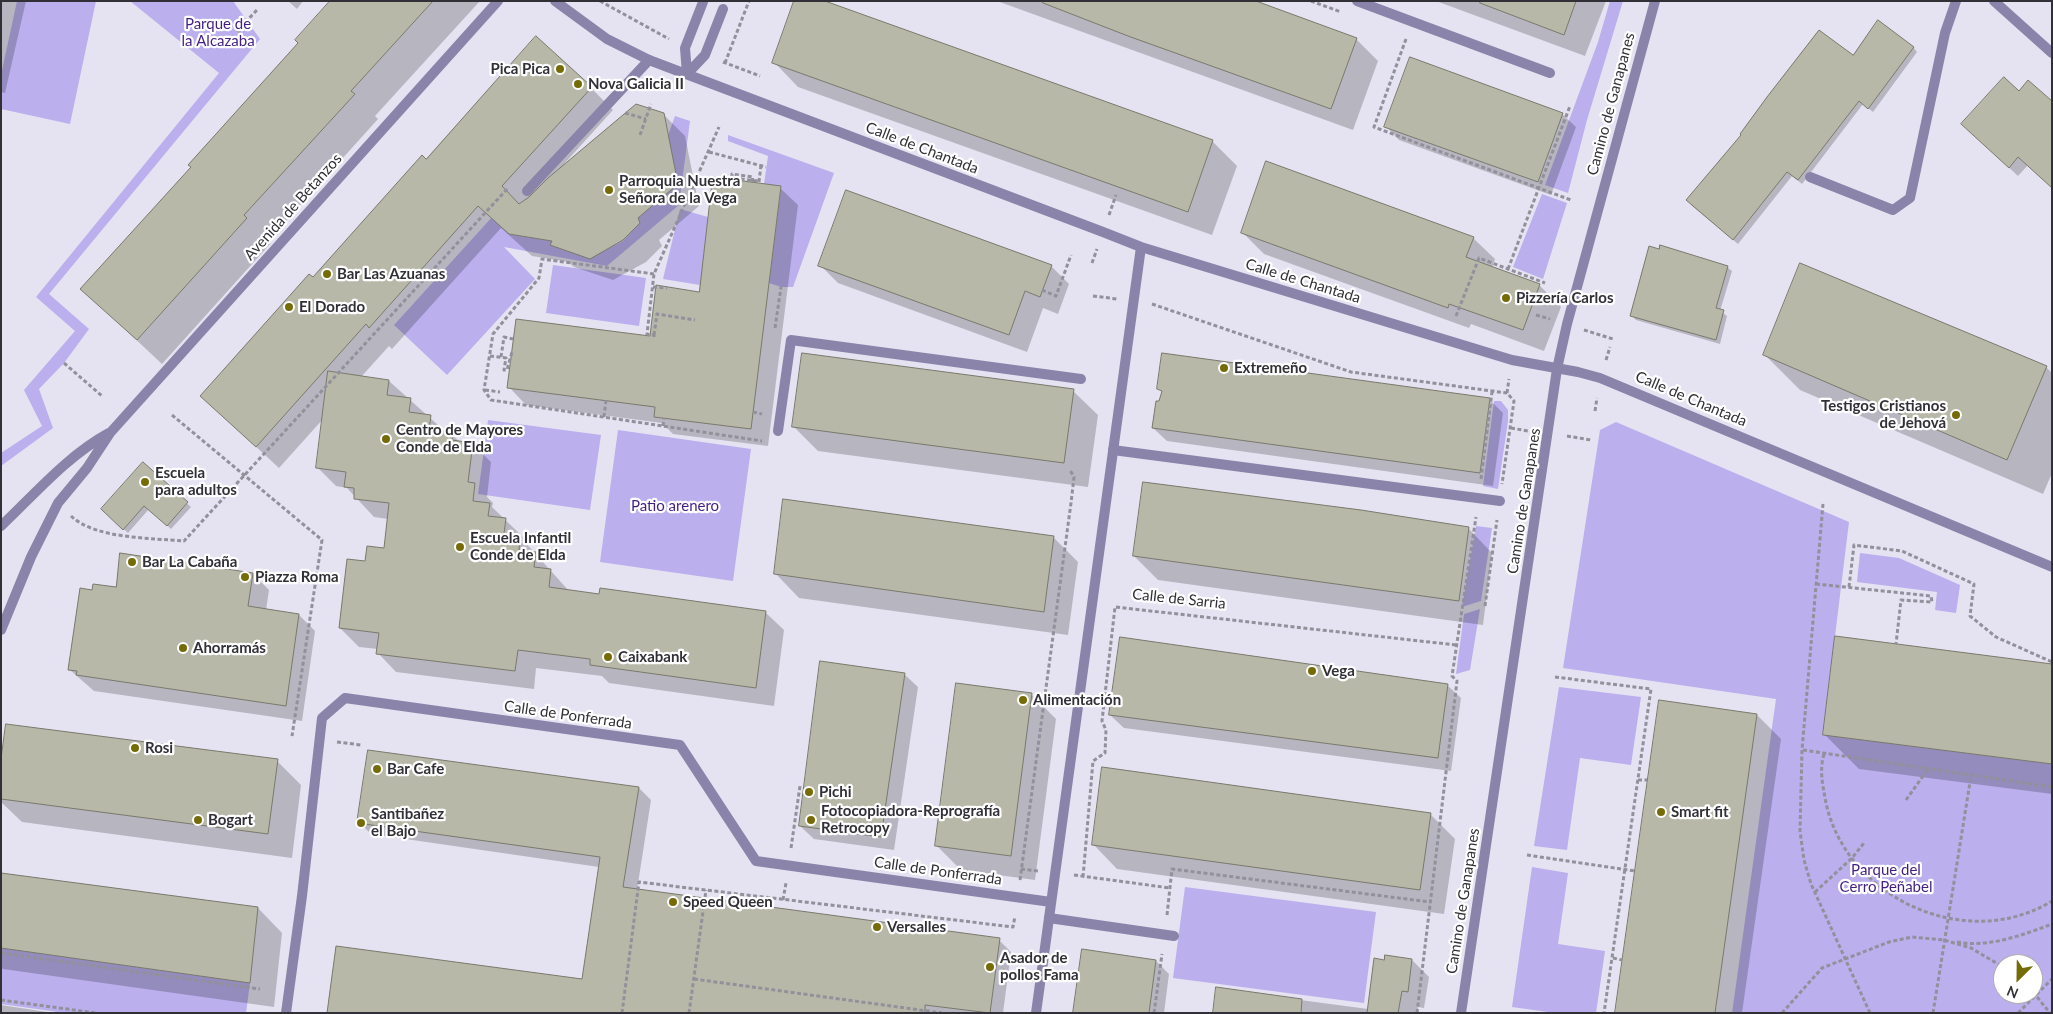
<!DOCTYPE html>
<html>
<head>
<meta charset="utf-8">
<style>
  body { margin:0 }
  #map { position:relative; width:2053px; height:1014px; overflow:hidden; background:#e5e3f1; font-family:Lato,sans-serif }
  canvas { display:block }
  .frame { position:absolute; inset:0; border:2px solid #313036; pointer-events:none }
  .north { position:absolute; left:1993px; top:954px; width:50px; height:50px; box-sizing:border-box; background:#fff; border:1px solid #adacaf; border-radius:50%; rotate:203deg; font-size:14px; font-weight:700; line-height:20px; text-align:center; color:#313036 }
  .north::after { content:''; display:block; margin:auto; width:18px; height:22px; background:#756c08; clip-path:polygon(50% 0,100% 100%,50% 72%,0 100%) }
</style>
</head>
<body>
<div id="map">
<canvas width="2053" height="1014"></canvas>
<div class="frame"></div>
<div class="north">N</div>
</div>
<script>
const context = document.querySelector('canvas').getContext('2d');
context.lineJoin = 'round';
function paint(path, color) {
  context.fillStyle = color;
  context.fill(path, 'evenodd');
}
function trace(path, color, width, dash) {
  context.strokeStyle = color;
  context.lineWidth = width;
  context.lineCap = dash ? 'butt' : 'round';
  context.setLineDash(dash || []);
  context.stroke(path);
}
function drawText(font, color, halo, rows, align = 'center') {
  context.font = font + ' Lato,sans-serif';
  context.lineWidth = 4.5;
  context.setLineDash([]);
  context.textBaseline = 'middle';
  context.strokeStyle = halo;
  context.fillStyle = color;
  for (const [text, x, y, turn = 0] of rows) {
    context.save();
    context.translate(x, y);
    context.rotate((+turn || 0) * Math.PI / 180);
    context.textAlign = isNaN(turn) ? turn : align;
    if (halo) context.strokeText(text, 0, 0);
    context.fillText(text, 0, 0);
    context.restore();
  }
}
const green = new Path2D(`
  M17 1H96L70 124 1 109V75Z
  M130 1H233L260 39 49 294 89 329 64 363 39 389 53 428 1 466V453L42 426 24 390 75 331 36 297 219 73Z
  M1610 1H1623L1587 120 1568 193 1545 185 1598 42Z
  M675 116 690 121 679 205 607 266 504 247 535 279 447 375 394 325 503 205 510 212 499 225 509 234 552 241 551 245 590 258 623 241 640 223 638 218Z
  M728 135 834 173 793 287H781L769 283 781 187 764 184 768 156 728 141Z
  M1542 194 1567 203 1543 279 1513 267Z
  M680 209 708 217 700 285 663 279Z
  M553 265 646 278 639 326 546 313Z
  M1494 401H1501L1508 410V421L1498 489 1483 486Z
  M488 420 601 435 590 510 478 494Z
  M1616 422 1849 522 1823 734 2052 764V1013H1732L1776 699 1563 668 1600 430ZM2003 964H2033V994H2003Z
  M618 430 751 449 733 581 600 562Z
  M1476 526 1492 528 1481 601 1462 607Z
  M1860 553 1899 558 1960 585 1956 613 1935 610 1937 592 1857 582Z
  M1480 609 1470 670 1456 674 1464 614Z
  M1559 687 1641 697 1631 765 1580 758 1567 850 1534 846Z
  M1532 867 1568 873 1558 944 1605 951 1596 1013H1555L1512 1007Z
  M1185 887 1376 912 1364 1003 1173 978Z
  M1 948 250 983 246 1013H65L1 1004Z`);
const shadow = new Path2D(`
  M1 1H26L5 93 1 92Z
  M288 1H303L297 9Z
  M332 1H480L375 116 378 119 268 241 271 243 162 364 82 289 192 168 300 43Z
  M997 1H1252L1356 39 1378 61 1353 130Z
  M1436 1H1606L1585 56Z
  M1913 47 1917 52 1873 112 1863 104 1802 184 1792 176 1738 244 1691 205 1853 57Z
  M774 62 1212 141 1237 166 1212 235 798 87Z
  M2004 79 2028 165 2018 176 1972 133Z
  M591 88 613 110 564 164 663 114 685 136 699 206 659 240 662 246 646 262 613 280 574 267 568 262 532 256 501 228 392 349 389 346 361 377 389 381 448 434 452 435 460 442 472 444 491 462 487 497 493 503 492 507 524 538V541L569 591 765 612 784 630 774 706 609 683 602 676 536 668 534 689 396 672 378 653V649L359 647 340 628 366 562 385 550 388 519 374 517 347 488 336 486 318 468 323 419 279 468 201 396 427 161Z
  M1562 114 1576 127 1551 195 1399 140 1386 126Z
  M780 188 798 205 768 446 673 434 662 423 526 405 509 387 651 338 700 293Z
  M1242 232 1473 238 1495 259 1492 268 1539 285 1561 307 1544 351 1471 324 1469 328 1264 254Z
  M820 265 1051 266 1069 284 1058 314 1043 308 1027 352 838 283Z
  M1801 265 2047 368 2052 373V473L2043 494 1800 390 1765 355Z
  M1727 267 1732 271 1720 311 1727 316 1720 344 1636 320 1632 316Z
  M1159 388 1489 399 1503 413 1493 486 1167 441 1153 428 1163 393Z
  M1073 391 1098 415 1088 487 818 451 794 427Z
  M143 464 191 507 171 529 149 509 128 533 102 509Z
  M784 500 1054 538 1078 562 1068 635 799 598 775 573Z
  M1468 528 1492 553 1483 625 1158 580 1134 556Z
  M253 574 269 590 266 610 299 615 315 631 302 721 94 691 70 670 94 592Z
  M2052 666V794L1859 769 1824 734Z
  M904 674 918 687 894 850 814 839 800 826Z
  M1447 685 1461 698 1451 771 1124 728 1110 715Z
  M1031 694 1056 719 1035 880 961 870 936 845Z
  M1757 715 1781 739 1742 1013H1616Z
  M277 761 301 785 292 858 22 822 1 802V768Z
  M639 788 651 800 637 890 999 940 1011 952 1003 1013H328L583 981 599 867 371 834 359 822Z
  M1430 814 1455 839 1444 914 1117 869 1093 844Z
  M1 874 258 908 282 933 274 1007 3 969 1 967Z
  M1083 950 1156 961 1169 974 1164 1013H1074Z
  M1412 960 1429 977 1424 1008 1418 1007 1417 1013H1214L1217 989 1368 1009Z
  M1 1005 54 1013H1Z`);
const building = new Path2D(`
  M330 1H433L351 91 355 94 244 215 247 218 137 340 80 289 191 167 188 165 298 43 295 40Z
  M794 1H825L1213 140 1188 212 772 63Z
  M1043 1H1256L1357 38 1331 109 1128 36 1043 3Z
  M1481 1H1576L1564 35 1480 3Z
  M1878 20 1914 47 1868 109 1859 101 1798 180 1787 172 1733 240 1686 200 1741 135 1740 134 1767 97 1819 30 1853 55Z
  M536 36 592 87 502 186 519 204 529 197 548 178 636 104 664 113 678 184 638 218 640 223 623 240 590 259 550 245 552 241 509 234 478 206 369 328 366 324 256 447 200 396 309 274 313 277 422 155 426 159Z
  M1410 57 1563 113 1538 182 1384 127Z
  M2004 77 2019 91 2028 80 2052 101V188L2018 157 2009 168 1961 124Z
  M1266 161 1474 237 1466 257 1540 284 1523 330 1449 304 1448 308 1241 233Z
  M713 177 781 186 751 429 654 417 655 407 507 388 516 319 650 336 656 285 699 292Z
  M846 190 1052 265 1040 297 1025 291 1009 335 818 266Z
  M1660 245 1728 266 1716 308 1724 310 1716 340 1630 316 1649 246 1659 249Z
  M1800 263 2047 366 2007 460 1763 355Z
  M802 353 1074 389 1064 463 792 427Z
  M1162 353 1490 398 1480 473 1152 428 1156 401H1159L1162 391 1157 389Z
  M328 371 389 380 387 395 411 398 409 412 431 415 429 430 453 433 452 440 473 443 468 482 475 483 473 501 490 503 488 516 506 518 504 534 520 536 519 550 536 552 534 567 551 569 549 587 599 594 600 588 766 611 756 688 590 665V659L518 650 515 671 376 654 379 633 339 628 347 559 365 561 367 546 384 548 389 503 354 499V488L344 487 346 472 316 468Z
  M143 462 188 502 167 526 144 506 123 530 101 509Z
  M1143 482 1361 510 1469 527 1459 601 1133 556Z
  M783 499 1054 536 1044 612 774 574Z
  M120 553 253 573 248 606 299 614 286 706 76 675 77 671 68 670 80 588 92 590 93 584 116 587Z
  M1835 636 2052 664V764L1823 735Z
  M1120 637 1448 684 1438 758 1109 715Z
  M820 661 905 673 881 837 799 826Z
  M956 683 1032 693 1011 856 935 846Z
  M1659 700 1757 714 1715 1013H1615Z
  M6 724 278 759 268 834 1 799V759Z
  M368 750 639 787 623 887 1000 938 990 1013 925 1005V1013H327L336 946 582 979 600 857 357 823Z
  M1102 767 1431 813 1420 890 1092 845Z
  M1 873 258 907 250 983 1 948Z
  M1082 949 1156 960 1149 1013H1073Z
  M1385 955 1412 959 1408 992 1402 991 1398 1013H1367L1374 958 1384 960Z
  M1216 987 1302 999 1301 1013H1213Z`);
const path = new Path2D(`
  M600 1 669 39
  M1311 1 1341 12
  M1406 39 1374 127 1571 200
  M248 42 238 30 257 10
  M723 62 760 76
  M725 63 749 1
  M625 113 646 119
  M640 135 651 104
  M709 152 766 167
  M752 182 753 177 732 174V178C741 179 750 180 759 181
  M759 182 761 165
  M1109 215 1116 195
  M1092 263 1097 249
  M1508 269 1570 106
  M654 274 542 259 539 278 493 334 484 390 491 400 762 441
  M653 287 667 288
  M1042 290 1056 296 1071 255
  M1093 296 1117 299
  M1152 304 1351 372 1507 393 1514 401 1502 484
  M1536 315 1550 319
  M1456 316 1479 258 1545 283
  M775 328 781 287
  M1584 330 1613 339
  M654 335 657 314 695 320
  M654 337V335L647 334 654 274 719 127
  M490 356 506 358 504 370H507L512 352
  M501 357 504 337 513 339
  M1606 360 1610 347
  M64 363 102 396
  M485 390 500 392
  M1507 393 1509 379
  M1595 411 1597 398
  M753 412 762 414
  M172 415 322 540 292 736
  M604 417 606 400
  M663 426 664 418
  M1511 428 1528 431
  M1567 436 1591 440
  M1481 479 1492 392
  M1823 504 1802 750 1800 831 1804 860 1811 884 1870 1013
  M71 516C95 539 152 538 184 541L508 188
  M1816 584 1931 596 1932 602 1901 600 1896 644
  M1849 587 1854 545 1902 551 1974 584 1970 616 1996 637 2052 662
  M1485 606 1497 520
  M1555 677 1651 689 1604 1013
  M337 742 361 745
  M1803 750 2052 787
  M1824 754C1819 771 1823 786 1826 803 1847 899 1967 953 2052 901
  M1638 780H1647
  M1906 800 1928 769
  M791 848 800 786
  M1527 855 1635 871
  M1021 869 1038 871
  M1074 875 1170 888
  M1083 877 1093 761 1105 753 1106 730 1102 721 1115 607 1456 645
  M1020 880 1071 503 1074 477 1070 470
  M1815 892 1852 858 1864 843
  M783 900 786 883
  M1167 915 1172 869 1430 902
  M1957 942C1988 948 2023 935 2052 924
  M1 953 260 989
  M1613 958 1622 960
  M694 979 942 1013
  M2033 992 2050 1013
  M1 1000 96 1013
  M622 1013 639 882 1013 927 1015 916
  M689 1013 706 890
  M1154 1013 1162 954
  M1417 1013 1457 681 1452 676 1476 517
  M1782 1013 1822 968 1889 942 1912 937 1944 940 1971 948 2003 967
  M1933 1013 1971 776
  M2018 1013 2052 979`);
const service = new Path2D(`
  M687 74 705 55 723 9
  M687 74 685 48 703 2
  M1810 177 1893 210 1910 198 1945 33 1956 1
  M527 191 649 60
  M1049 918 1174 936`);
const pedestrian = new Path2D(`
  M778 431 791 340 1081 379
  M1113 450 1500 501`);
const minor = new Path2D(`
  M555 1 607 39 649 60 1103 232 1141 247 1512 360 1578 372 1600 378 2052 567
  M1357 1 1550 73
  M1994 1 2052 53
  M286 1013 302 896 322 718 345 698 680 745 756 861 1051 902
  M1036 1013 1141 247
  M1461 1013 1557 369`);
const tertiary = new Path2D(`
  M1557 369 1567 324 1655 1
  M1 526C36 493 67 456 109 433
  M1 630 31 557 58 503 87 468 110 433 498 1`);
const markers = [
  [560,69,5,"#756c08"],
  [578,84,5,"#756c08"],
  [609,190,5,"#756c08"],
  [327,274,5,"#756c08"],
  [1506,298,5,"#756c08"],
  [289,307,5,"#756c08"],
  [1224,368,5,"#756c08"],
  [1956,415,5,"#756c08"],
  [386,439,5,"#756c08"],
  [145,482,5,"#756c08"],
  [460,547,5,"#756c08"],
  [132,562,5,"#756c08"],
  [245,577,5,"#756c08"],
  [183,648,5,"#756c08"],
  [608,657,5,"#756c08"],
  [1312,671,5,"#756c08"],
  [1023,700,5,"#756c08"],
  [135,748,5,"#756c08"],
  [377,769,5,"#756c08"],
  [809,792,5,"#756c08"],
  [1661,812,5,"#756c08"],
  [198,820,5,"#756c08"],
  [811,820,5,"#756c08"],
  [361,823,5,"#756c08"],
  [673,902,5,"#756c08"],
  [877,927,5,"#756c08"],
  [990,967,5,"#756c08"]
];
const parkNames = [
  ["Parque de",218,24],
  ["la Alcazaba",218,41],
  ["Patio arenero",675,506],
  ["Parque del",1886,870],
  ["Cerro Peñabel",1886,887]
];
const poiNames = [
  ["Pica Pica",550,69,"right"],
  ["Nova Galicia II",588,84],
  ["Parroquia Nuestra",619,181],
  ["Señora de la Vega",619,198],
  ["Bar Las Azuanas",337,274],
  ["Pizzería Carlos",1516,298],
  ["El Dorado",299,307],
  ["Extremeño",1234,368],
  ["Testigos Cristianos",1946,406,"right"],
  ["de Jehová",1946,423,"right"],
  ["Centro de Mayores",396,430],
  ["Conde de Elda",396,447],
  ["Escuela",155,473],
  ["para adultos",155,490],
  ["Escuela Infantil",470,538],
  ["Conde de Elda",470,555],
  ["Bar La Cabaña",142,562],
  ["Piazza Roma",255,577],
  ["Ahorramás",193,648],
  ["Caixabank",618,657],
  ["Vega",1322,671],
  ["Alimentación",1033,700],
  ["Rosi",145,748],
  ["Bar Cafe",387,769],
  ["Pichi",819,792],
  ["Fotocopiadora-Reprografía",821,811],
  ["Retrocopy",821,828],
  ["Smart fit",1671,812],
  ["Santibañez",371,814],
  ["el Bajo",371,831],
  ["Bogart",208,820],
  ["Speed Queen",683,902],
  ["Versalles",887,927],
  ["Asador de",1000,958],
  ["pollos Fama",1000,975]
];
const streetNames = [
  ["Camino de Ganapanes",1611,104,-75],
  ["Calle de Chantada",922,148,21],
  ["Avenida de Betanzos",293,207,-48],
  ["Calle de Chantada",1303,281,17],
  ["Calle de Chantada",1691,399,23],
  ["Camino de Ganapanes",1524,501,-81],
  ["Calle de Sarria",1179,599,6],
  ["Calle de Ponferrada",568,715,8],
  ["Calle de Ponferrada",938,871,8],
  ["Camino de Ganapanes",1463,901,-81]
];
paint(green, '#bbafee');
paint(shadow, '#0003');
paint(building, '#b8b8a9');
trace(building, '#79786b', 1);
trace(path, '#92909a', 3, [4, 2.5]);
trace(service, '#8b84aa', 10);
trace(pedestrian, '#8b84aa', 10);
trace(minor, '#8b84aa', 10);
trace(tertiary, '#8b84aa', 10);
for (const [x, y, r, color] of markers) {
  const dot = new Path2D();
  dot.arc(x, y, r, 0, 2 * Math.PI);
  context.fillStyle = color;
  context.fill(dot);
  trace(dot, '#fff', 2);
}
drawText('15px', '#431f83', '#fff', parkNames);
drawText('bold 15px', '#313036', '#fff', poiNames, 'left');
drawText('15px', '#313036', '#fff', streetNames);
</script>
</body>
</html>
